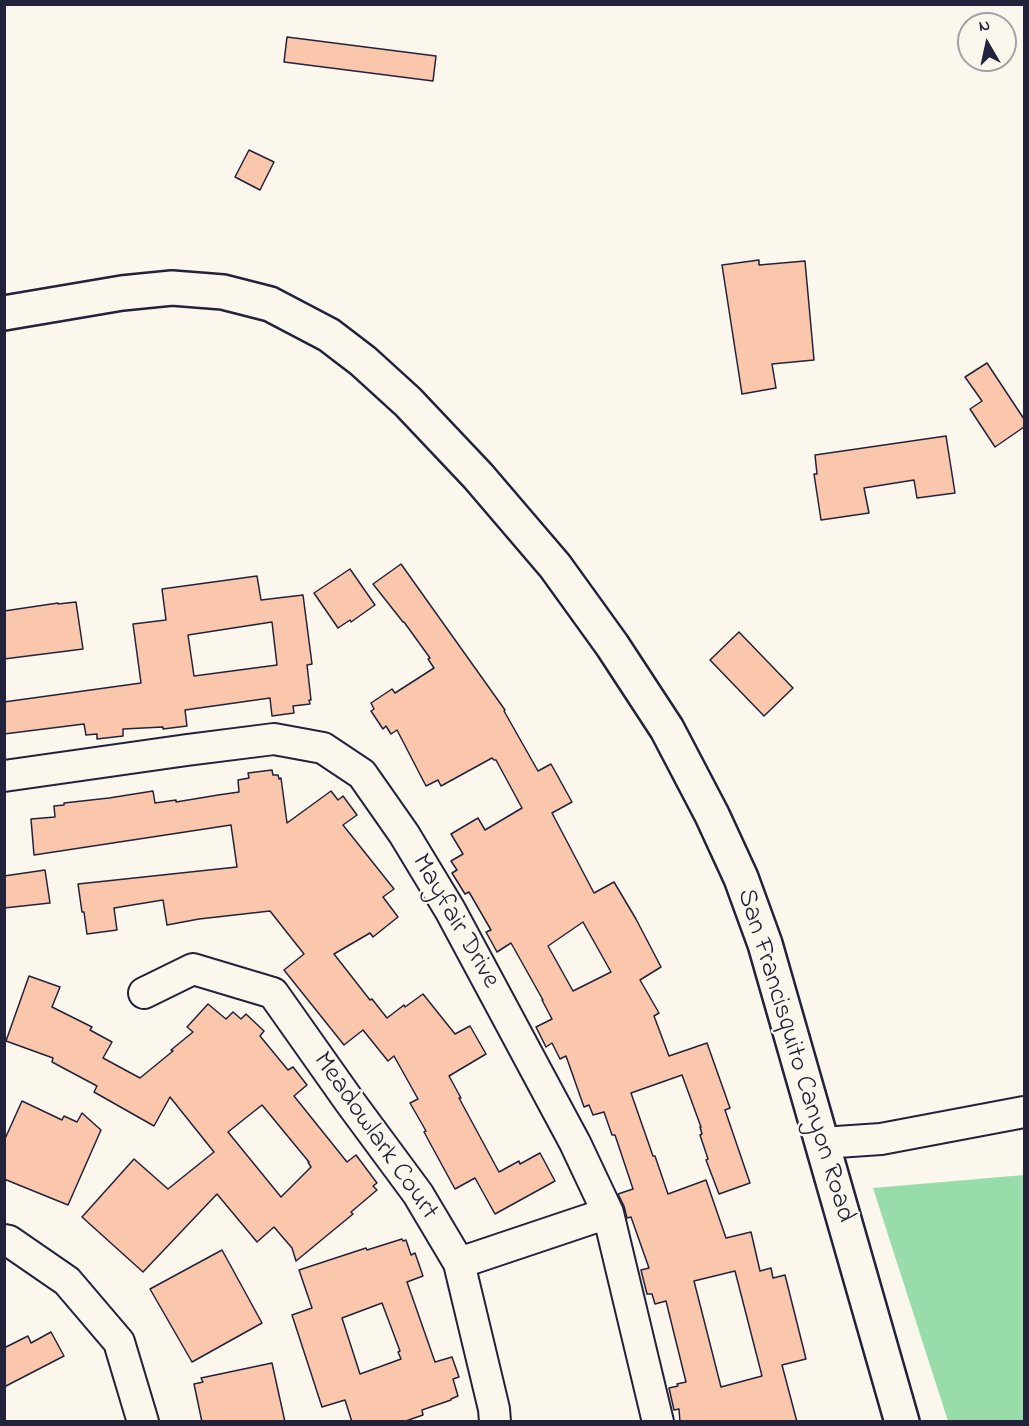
<!DOCTYPE html>
<html>
<head>
<meta charset="utf-8">
<style>
  body { margin:0 }
  #map { position:relative; width:1029px; height:1426px; overflow:hidden; background:#fbf7ec; font-family:"Indie Flower",sans-serif }
  canvas { display:block }
  .frame { position:absolute; inset:0; border:6px solid #22223b; pointer-events:none }
  .north { position:absolute; left:957px; top:12px; width:60px; height:60px; box-sizing:border-box; background:#fbf7ec; border:2px solid #a4a2a5; border-radius:50%; rotate:351deg; font-size:16px; font-weight:700; line-height:24px; text-align:center; color:#22223b }
  .north::after { content:''; display:block; margin:auto; width:21px; height:27px; background:#22223b; clip-path:polygon(50% 0,100% 100%,50% 72%,0 100%) }
</style>
</head>
<body>
<div id="map">
<canvas width="1029" height="1426"></canvas>
<div class="frame"></div>
<div class="north">N</div>
</div>
<script>
const context = document.querySelector('canvas').getContext('2d');
context.lineJoin = 'round';
function paint(path, color) {
  context.fillStyle = color;
  context.fill(path, 'evenodd');
}
function trace(path, color, width, dash) {
  context.strokeStyle = color;
  context.lineWidth = width;
  context.lineCap = dash ? 'butt' : 'round';
  context.setLineDash(dash || []);
  context.stroke(path);
}
function drawText(font, color, halo, rows, align = 'center') {
  context.font = font + ' "Indie Flower",sans-serif';
  context.lineWidth = 4.5;
  context.setLineDash([]);
  context.textBaseline = 'middle';
  context.strokeStyle = halo;
  context.fillStyle = color;
  for (const [text, x, y, turn = 0] of rows) {
    context.save();
    context.translate(x, y);
    context.rotate((+turn || 0) * Math.PI / 180);
    context.textAlign = isNaN(turn) ? turn : align;
    if (halo) context.strokeText(text, 0, 0);
    context.fillText(text, 0, 0);
    context.restore();
  }
}
const green = new Path2D(`
  M1024 1175V1421H948L873 1188Z`);
const building = new Path2D(`
  M287 37 436 56 433 81 284 62Z
  M249 150 274 162 260 190 235 177Z
  M759 260V265L805 261 814 360 772 364 776 388 742 394 722 265Z
  M987 363 1024 419V427L995 447 970 409 982 401 965 377Z
  M946 436 955 493 917 498 914 480 864 488 869 513 821 520 814 474H817L815 455Z
  M401 564 505 710 504 711 538 771 551 764 572 802 552 813 594 893 614 882 636 919 661 967 640 980 659 1013 654 1016 669 1056 707 1043 730 1108 725 1110 750 1183 719 1194 706 1160 708 1159 700 1135 702 1134 700 1127H701L682 1075 631 1093 653 1156H655L668 1194 706 1180 726 1238 751 1232 760 1271 771 1268 773 1278 785 1275 806 1359 782 1365 797 1422H680L679 1409 674 1410 669 1388 678 1386 677 1384 686 1382 666 1301 655 1304 652 1294H647L641 1270 649 1268 631 1217 627 1218 624 1206 618 1194 633 1189 615 1135H612L604 1112 593 1115 589 1105 584 1107 566 1056 560 1059 552 1043 546 1047 536 1027 552 1019 542 1000H543L511 943 497 952 486 932 491 930 469 892 465 894 452 873 457 870 451 861 463 854 451 834 478 818 485 830 522 808 496 760H494L492 758 441 786 438 780 426 786 397 730 391 734 386 726 383 729 371 711 374 709 371 703 392 689 395 693 434 668 428 659 430 658 404 622H403L373 584ZM583 922 611 972 573 991 548 946ZM735 1271 762 1376 721 1387 694 1281Z
  M350 569 375 605 351 622 350 620 338 628 314 593Z
  M257 576 261 600 303 595 312 664 307 665 311 700H309L310 704 293 706 294 713 272 716 270 698 185 710 187 726 163 729V727L123 729V736L97 739V734L86 735 84 724 4 734V702L141 683 133 624 166 620 162 589ZM272 622 277 665 194 676 188 635Z
  M76 602 83 649 4 659V611L58 603V604Z
  M739 632 793 688 764 716 710 660Z
  M272 770 273 775H278L279 779 281 778 287 823 331 791 338 800 343 796 357 815 343 825 394 889 383 897 398 917 373 937 370 933 334 954 370 1000 372 999 387 1018 404 1005 405 1007 423 994 455 1034 470 1026 486 1054 449 1076 461 1098H459L499 1172 519 1161 520 1164 540 1153 555 1181 495 1214 475 1178 455 1189 424 1132 426 1131 410 1103 418 1099 394 1056 388 1061 363 1030 344 1045 284 970 304 954 270 911 199 919 167 925 163 900 114 908 117 930 87 934 84 912H82L78 884 237 867 231 825 34 855 31 819 55 817 54 806 64 805V803L109 798 153 791 155 803 176 800V802L218 795 239 792 238 780 249 778 248 773Z
  M45 870 50 903 4 908V876Z
  M29 976 60 987 52 1007 92 1027 90 1030 112 1042 103 1058 140 1078 173 1051 171 1050 193 1032 187 1027 208 1004 226 1019 233 1012 241 1019 246 1014 264 1031 260 1036 288 1070 293 1067 307 1085 294 1096 347 1162 356 1155 377 1183 373 1186 377 1190 351 1212 353 1214 296 1261 292 1248 274 1227 257 1242 217 1194 143 1272 82 1217 134 1159 168 1189 214 1152 170 1097 154 1126 94 1092 97 1086 52 1062 53 1058 6 1041ZM262 1105 309 1162H308L311 1167 281 1197 228 1132Z
  M22 1101 62 1120 64 1116 77 1122 82 1113 101 1130 68 1205 4 1179V1141Z
  M402 1239 403 1241 406 1240 411 1255 415 1253 423 1276 407 1282 435 1362 452 1357 459 1377 453 1379 458 1396 451 1399V1400L422 1410 423 1415 403 1422H352L345 1400 322 1407 292 1315 312 1308 299 1270 366 1248 367 1250ZM382 1303 400 1351 398 1352 401 1359 360 1374 342 1318Z
  M222 1250 262 1323 192 1362 150 1289Z
  M51 1332 64 1356 4 1387V1348L28 1336 31 1343Z
  M272 1363 285 1422H202L194 1384 203 1382 201 1378Z`);
const minor = new Path2D(`
  M4 776 187 750 274 739 323 748 362 774 404 834 450 910 575 1143 608 1213 658 1422
  M144 993 193 969 273 993 350 1102 418 1194 459 1263 494 1409 495 1422
  M822 1143 881 1139 1024 1112
  M4 1240 9 1241 67 1281 119 1342 143 1422
  M459 1263 608 1213`);
const secondary = new Path2D(`
  M4 313 122 293 172 288 223 292 270 304 329 335 363 361 408 402 478 476 555 566 612 645 667 729 712 815 741 878 765 944 902 1422`);
const streetNames = [
  ["Mayfair Drive",454,922,60],
  ["San Francisquito Canyon Road",794,1056,73],
  ["Meadowlark Court",374,1137,55]
];
paint(green, '#97dca9');
paint(building, '#fbc7ac');
trace(building, '#22223b', 1.5);
trace(minor, '#22223b', 34);
trace(secondary, '#22223b', 38);
trace(minor, '#fbf7ec', 30);
trace(secondary, '#fbf7ec', 33);
drawText('27px', '#22223b', '#fbf7ec', streetNames);
</script>
</body>
</html>
